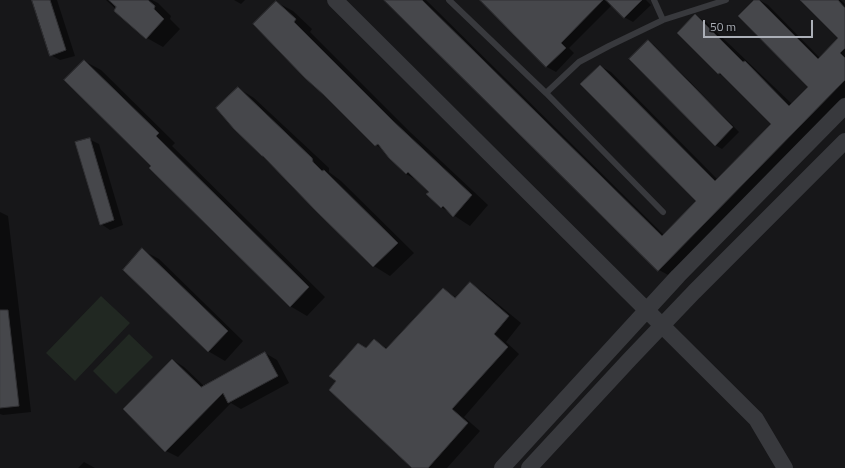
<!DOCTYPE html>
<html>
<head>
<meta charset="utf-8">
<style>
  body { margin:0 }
  #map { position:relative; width:845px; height:468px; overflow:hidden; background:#171719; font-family:"Titillium Web",sans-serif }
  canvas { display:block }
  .scale { position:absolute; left:703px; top:20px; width:110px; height:18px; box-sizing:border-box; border:2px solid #abafb7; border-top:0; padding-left:5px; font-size:12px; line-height:14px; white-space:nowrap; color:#abafb7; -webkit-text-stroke:3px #121214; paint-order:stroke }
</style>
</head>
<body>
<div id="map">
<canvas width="845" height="468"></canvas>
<div class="scale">50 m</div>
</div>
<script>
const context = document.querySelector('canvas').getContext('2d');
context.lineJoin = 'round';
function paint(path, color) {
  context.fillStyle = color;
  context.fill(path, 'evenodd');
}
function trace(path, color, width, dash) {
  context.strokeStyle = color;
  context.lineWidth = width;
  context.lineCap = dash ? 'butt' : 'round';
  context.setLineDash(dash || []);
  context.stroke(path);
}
const green = new Path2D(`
  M101 296 130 323 75 381 46 353Z
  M129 334 153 357 116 394 93 371Z`);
const shadow = new Path2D(`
  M33 0H57L75 56 60 60 51 55Z
  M106 0H152L158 3 171 16 170 19 180 29 163 47 147 38Z
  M234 0H245L241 4Z
  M391 0H426L664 235 697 201 600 66 611 72 718 180 773 124 726 77 719 74 696 16 706 22 792 104 809 87 756 0H759L768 5 820 58 840 38 801 0H841L845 4V97L670 276 659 270Z
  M481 0H646L651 5 633 22 624 17 612 5 569 48 574 53 556 72 547 67Z
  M276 2 293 11 312 29 310 32 410 132 488 205 470 226 441 207 430 192 418 181 406 174 382 149 376 145Z
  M648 41 654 45 739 132 722 149 715 145Z
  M84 61 101 70 175 143 172 146 325 297 307 316 290 306 153 166Z
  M238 88 254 98 329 168V172L341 181 414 253 390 276 374 266Z
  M89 139 99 144 123 225 110 230 101 224Z
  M0 212 8 216 31 412 3 415 0 414Z
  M142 250 159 259 243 341 225 361 208 351Z
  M470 284 482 291 521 323 506 342 519 354 464 417 480 431 447 468H413L366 349 374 340 388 349 443 289 457 298Z
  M265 353 277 360 289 383 241 409 231 403 178 457 166 451 173 360 184 367 204 386Z
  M84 462 95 468H78Z`);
const building = new Path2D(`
  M32 0H50L66 50 50 56Z
  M109 0H148L155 6 154 9 164 19 146 39 114 11 116 7Z
  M384 0H422L662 236 696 201 580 84 600 65 715 181 771 124 720 73 718 74 677 33 695 14 743 62 745 61 789 106 808 87 738 16 754 0H759L818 59 838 38 800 0H838L845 8V48L840 53 845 58V80L658 271Z
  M480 0H603L561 43 566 48 546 67Z
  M606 0H642L624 18Z
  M276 1 296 19 294 22 393 121 472 195 453 217 443 206 441 208 426 194 429 192 408 172 406 174 389 158 378 144 375 146 324 95 305 78 253 24Z
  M648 40 733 127 715 146 629 59Z
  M84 60 159 133 156 136 309 287 290 307 149 168 151 166 64 80Z
  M238 87 312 158 313 162 322 171 324 170 398 243 373 267 316 211 263 156H262L234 129 216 108Z
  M90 138 114 220 100 225 75 142Z
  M142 248 228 331 208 352 123 270Z
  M470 282 509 316 494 334 508 347 452 409 468 423 428 468H412L329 390 336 381 329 376 358 343 366 348 374 339 386 349 443 288 455 298Z
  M0 310H8L19 406 0 408Z
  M265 352 278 376 228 403 223 393 165 452 123 409 172 359 201 387Z`);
const service = new Path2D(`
  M449 0 546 93 579 62 609 46 663 20 654 0
  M663 20 726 0
  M546 93 663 212`);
const tertiary = new Path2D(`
  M335 0 756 419 785 468
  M502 468 678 276 845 106
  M529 468 630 359 694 292 845 141`);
paint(green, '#212822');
paint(shadow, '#0007');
paint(building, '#46474b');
trace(building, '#313134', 1);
trace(service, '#38393d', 6);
trace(tertiary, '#38393d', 16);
</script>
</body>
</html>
